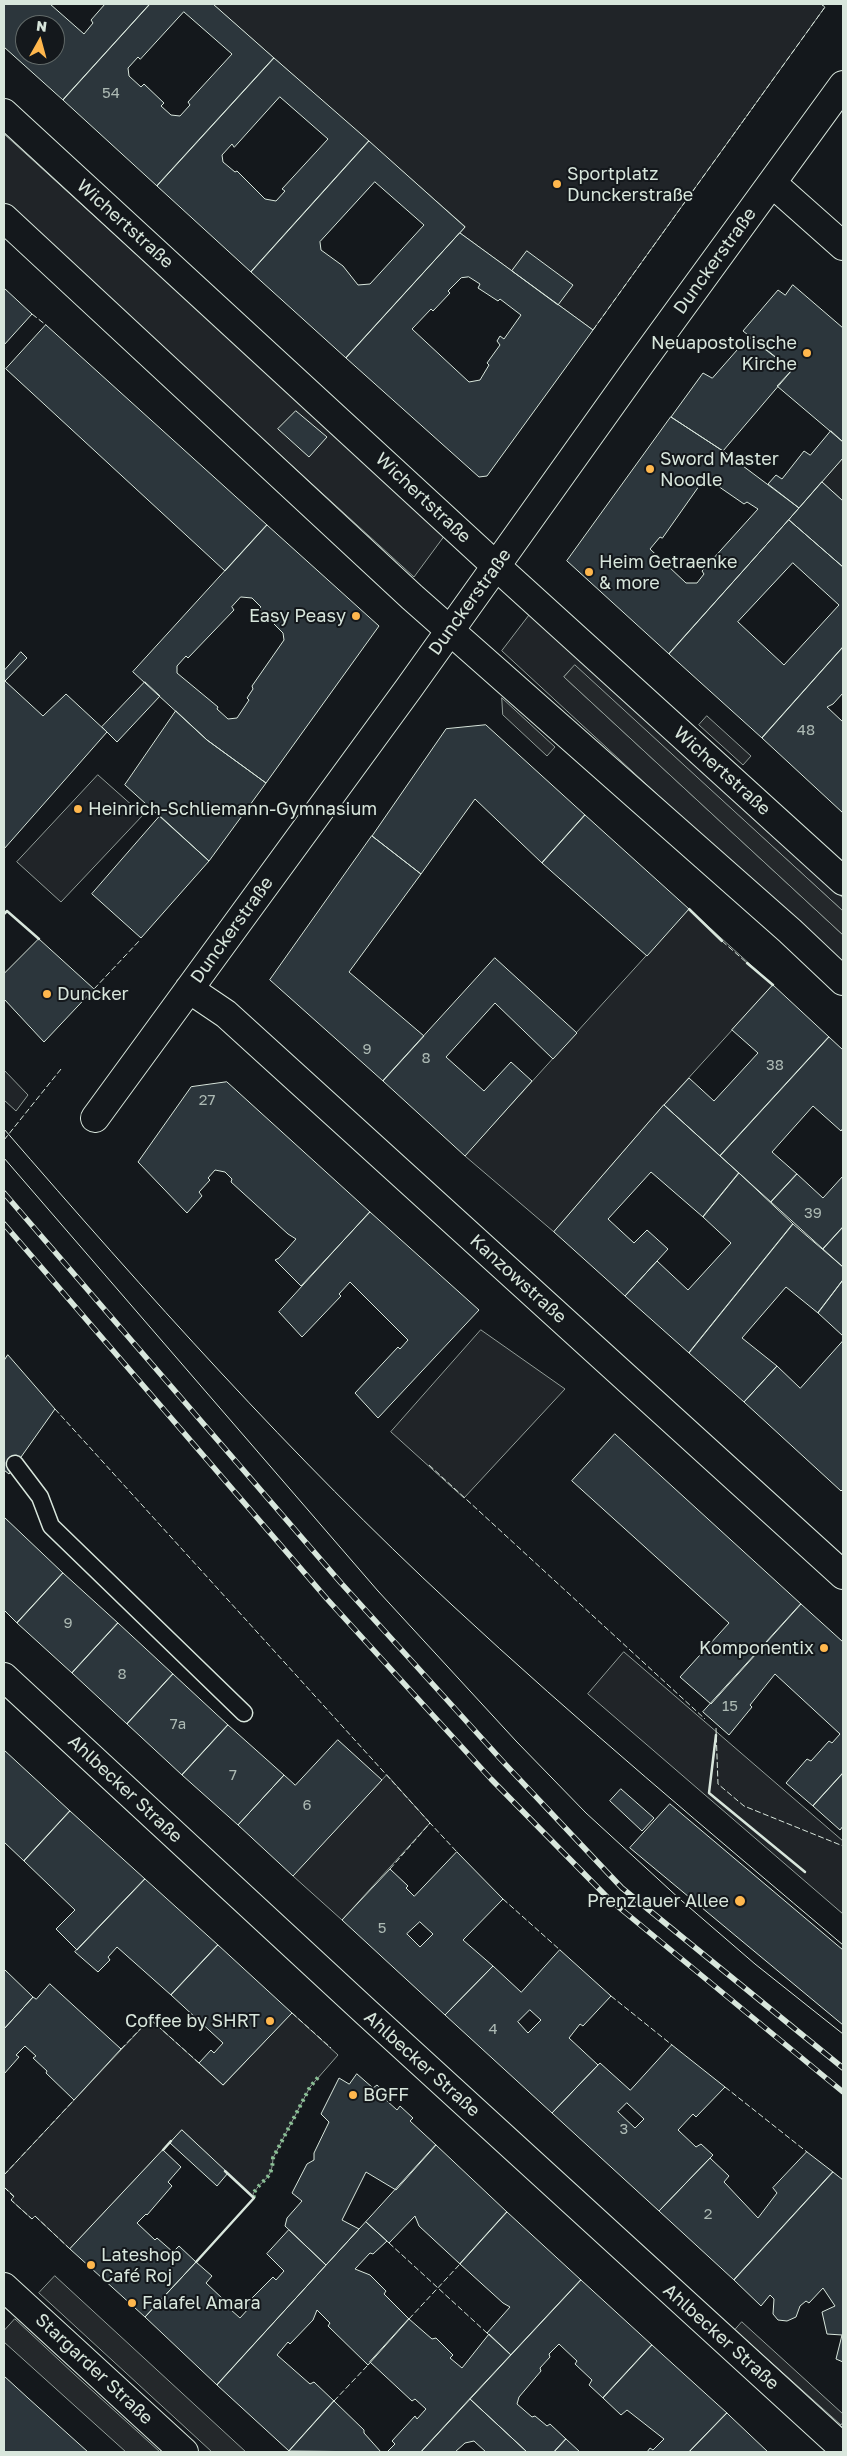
<!DOCTYPE html>
<html>
<head>
<meta charset="utf-8">
<style>
  body { margin:0 }
  #map { position:relative; width:847px; height:2456px; overflow:hidden; background:#14181c; font-family:"Golos Text",sans-serif }
  canvas { display:block }
  .frame { position:absolute; inset:0; border:5px solid #d8e6dc; pointer-events:none }
  .north { position:absolute; left:15px; top:15px; width:50px; height:50px; box-sizing:border-box; background:#14181c; border:1px solid #626a69; border-radius:50%; rotate:7deg; font-size:14px; font-weight:700; line-height:20px; text-align:center; color:#d8e6dc }
  .north::after { content:''; display:block; margin:auto; width:18px; height:22px; background:#ffb74d; clip-path:polygon(50% 0,100% 100%,50% 72%,0 100%) }
</style>
</head>
<body>
<div id="map">
<canvas width="847" height="2456"></canvas>
<div class="frame"></div>
<div class="north">N</div>
</div>
<script>
const context = document.querySelector('canvas').getContext('2d');
context.lineJoin = 'round';
function paint(path, color) {
  context.fillStyle = color;
  context.fill(path, 'evenodd');
}
function trace(path, color, width, dash) {
  context.strokeStyle = color;
  context.lineWidth = width;
  context.lineCap = dash ? 'butt' : 'round';
  context.setLineDash(dash || []);
  context.stroke(path);
}
function drawText(font, color, halo, rows, align = 'center') {
  context.font = font + ' "Golos Text",sans-serif';
  context.lineWidth = 4;
  context.setLineDash([]);
  context.textBaseline = 'middle';
  context.strokeStyle = halo;
  context.fillStyle = color;
  for (const [text, x, y, turn = 0] of rows) {
    context.save();
    context.translate(x, y);
    context.rotate((+turn || 0) * Math.PI / 180);
    context.textAlign = isNaN(turn) ? turn : align;
    if (halo) context.strokeText(text, 0, 0);
    context.fillText(text, 0, 0);
    context.restore();
  }
}
const green = new Path2D(`
  M213 4H821L825 7 593 330 460 233 465 227Z
  M4 134 445 535 414 577 4 203Z
  M843 458V501L822 482Z
  M531 613 843 898V911L575 666 564 677 843 935V966L502 651Z
  M98 775 143 815 61 902 17 862Z
  M689 909 773 985 664 1105 554 1232 465 1156Z
  M4 1070 28 1095 16 1111 4 1100Z
  M481 1330 565 1389 464 1498 391 1432Z
  M624 1652 843 1841V1914L588 1694Z
  M387 1775 430 1823 342 1920 293 1876Z
  M292 2013 338 2055 310 2087 273 2158C272 2181 263 2177 253 2194L254 2198 182 2130 70 2249 35 2216 32 2219 11 2200 14 2196 4 2187V2175L150 2019 223 2085Z`);
const parking = new Path2D(`
  M575 665 843 911V935L564 677Z
  M502 698 555 747 547 756 503 715Z
  M707 716 751 756 743 765 699 725Z
  M55 2276 246 2452H212L39 2293Z
  M15 2319 74 2374 160 2452H126L4 2342V2331Z
  M742 2322 843 2414V2422L841 2425 735 2330Z`);
const building = new Path2D(`
  M4 4H50L84 34 93 23 91 20 105 4H150L63 100 4 47ZM25 25H55V55H25Z
  M150 4H213L274 58 157 186 63 100ZM184 12 232 54 188 102 190 105 180 116 171 115 161 106 164 103 144 84 141 87 129 76 128 68 138 57 140 59Z
  M274 58 369 141 251 272 157 186ZM280 97 328 139 282 189 285 191 276 201 265 199 237 171 235 172 223 162 222 155 232 144 234 147Z
  M369 141 465 227 346 358 251 272ZM375 182 424 225 370 284 358 285 343 266 321 250 320 242Z
  M460 233 593 330 487 476 479 477 346 358ZM469 277 480 284 478 288 498 301 500 299 521 315 504 339 500 336 497 341 500 345 487 363 489 365 480 380 469 382 412 329 431 309 433 311 450 293 448 291 461 278Z
  M527 251 573 285 558 305 512 271Z
  M793 285 843 328V442L777 386 792 370 743 331 778 290 785 295Z
  M4 288 32 314 4 345Z
  M46 325 267 525 225 571 6 369Z
  M749 337 792 370 723 451 671 417 703 373 712 378Z
  M296 411 327 437 309 457 278 429Z
  M671 417 723 451 799 508 669 654 567 561ZM708 474 715 484 744 504 747 502 758 509 702 571 704 574 697 583H686L650 549 660 537 662 538Z
  M831 431 843 442V458L799 508 768 484 776 475 782 479 804 451 810 455Z
  M822 482 843 501V567L789 520Z
  M789 520 843 567V647L762 738 669 654ZM793 563 839 605 784 665 738 622Z
  M267 525 379 626 266 783 207 740 133 672ZM241 597 252 598 261 607 259 609 283 633 284 640 252 686 253 689 247 698 249 700 237 718 228 719 217 709 218 707 177 673V666L186 656 188 658 234 610 232 607Z
  M843 647V693L833 704 827 707 843 722V813L762 738Z
  M21 652 27 658 5 681 43 716 66 694 107 732 4 849V671Z
  M145 682 160 696 117 742 102 727Z
  M176 711 207 740 266 783 209 861 125 785Z
  M486 725 585 815 542 863 475 799 421 874 372 836 446 729Z
  M585 815 689 909 647 956 542 863Z
  M160 816 209 861 141 938 92 894Z
  M372 836 421 874 349 972 424 1036 383 1081 270 980Z
  M39 939 94 989 44 1042 4 999V974Z
  M495 958 577 1033 553 1059 495 1003 446 1057 484 1091 511 1062 532 1081 465 1156 383 1081Z
  M773 985 829 1037 720 1156 664 1105 689 1078 714 1101 758 1053 732 1030Z
  M829 1037 843 1050V1128L841 1131 813 1106 772 1152 797 1174 771 1202 720 1156Z
  M227 1082 370 1212 301 1286 275 1260 279 1258 296 1239 288 1234 231 1182 232 1179 225 1172 215 1170 208 1178 210 1180 199 1192 202 1196 187 1213 138 1162 191 1087Z
  M664 1105 739 1173 703 1217 651 1172 608 1219 634 1243 647 1230 668 1249 625 1296 554 1232Z
  M739 1173 793 1224 689 1353 625 1296 657 1261 688 1290 731 1243 703 1217Z
  M797 1174 823 1198 843 1176V1227L823 1249 771 1202Z
  M370 1212 479 1310 378 1418 355 1393 398 1347 400 1349 408 1340 350 1282 339 1294 341 1296 302 1337 279 1312Z
  M793 1224 843 1267V1280L818 1313 786 1287 742 1338 777 1366 744 1402 689 1353Z
  M843 1227V1267L823 1249Z
  M843 1280V1336L818 1313Z
  M843 1341V1489L841 1491 744 1402 777 1366 800 1388Z
  M8 1355 55 1409 9 1474 4 1470V1361Z
  M615 1434 801 1604 711 1704 680 1677 729 1623 572 1481Z
  M4 1517 63 1573 17 1623 4 1610Z
  M63 1573 118 1623 72 1673 17 1623Z
  M801 1604 843 1642V1773L813 1806 786 1783 807 1759 811 1761 829 1741 832 1743 840 1734 775 1674 750 1705 752 1707 729 1735 703 1712Z
  M118 1623 173 1674 127 1724 72 1673Z
  M173 1674 228 1725 182 1775 127 1724Z
  M228 1725 284 1775 238 1825 182 1775Z
  M338 1740 382 1780 293 1876 238 1825 284 1775 295 1785Z
  M4 1750 70 1811 24 1861 4 1842Z
  M843 1773V1826L840 1830 813 1806Z
  M621 1789 654 1818 642 1831 610 1801Z
  M670 1804 843 1950V2025L630 1848Z
  M70 1811 145 1879 77 1950 56 1929 75 1910 24 1861Z
  M457 1852 503 1899 463 1940 493 1966 445 2015 342 1920 390 1869 408 1886 406 1888 414 1896ZM420 1922 433 1934 420 1947 407 1934Z
  M145 1879 218 1945 171 1995 117 1947 108 1957 110 1960 98 1972 75 1952Z
  M218 1945 292 2013 223 2085 199 2063 211 2050 214 2053 223 2043 171 1995Z
  M560 1950 611 1996 583 2026 580 2024 569 2038 598 2065 552 2113 445 2015 493 1966 521 1992ZM530 2010 541 2020 528 2033 518 2022Z
  M4 1969 33 1997 4 2029Z
  M50 1984 121 2049 74 2100 46 2073 47 2071 33 2058 36 2056 25 2046 16 2055 19 2057 4 2074V2029L33 1997 36 1999Z
  M672 2045 725 2087 696 2117 693 2114 678 2130 696 2147 701 2144 713 2155 659 2211 552 2113 600 2063 630 2090ZM627 2103 644 2119 635 2128 618 2112Z
  M357 2074 373 2088 377 2085 390 2097 386 2100 397 2110 400 2106 413 2118 410 2121 436 2145 396 2190 366 2172 342 2220 359 2229 326 2265 285 2226 287 2218 302 2201 292 2193 307 2164 314 2160V2153L329 2122 321 2114 339 2078 349 2084Z
  M182 2130 228 2173 217 2186 170 2143Z
  M436 2145 507 2212 460 2264 419 2226 415 2216 389 2243 366 2222Z
  M163 2150 181 2167 168 2182 172 2186 147 2215 146 2214 137 2223 155 2240 157 2238 173 2252 179 2246 196 2262 145 2317 70 2249Z
  M807 2152 833 2172 734 2280 659 2211 710 2158 729 2176 724 2182 758 2218 777 2193 773 2188Z
  M833 2172 843 2180V2362L836 2359 842 2335 827 2334 822 2312 835 2306 823 2288 809 2303 806 2301 800 2306 796 2317 787 2321 778 2320 773 2314 774 2299 770 2295 761 2306 734 2280Z
  M507 2212 581 2280 511 2355 487 2333 510 2307 503 2303 460 2264Z
  M366 2222 387 2241 373 2254 370 2253 355 2269 370 2275 386 2291 384 2294 409 2319 368 2365 328 2326 330 2323 317 2310 313 2320 290 2344 288 2342 277 2355 310 2384 314 2382 334 2401 289 2451 217 2385Z
  M289 2230 326 2265 217 2385 145 2317 196 2262 212 2276 206 2283 223 2299 221 2301 240 2318 249 2308 245 2305 273 2277 276 2280 284 2271 267 2254Z
  M581 2280 652 2345 603 2398 589 2385 592 2380 575 2364 577 2361 559 2344 549 2354 550 2357 540 2368 541 2371 519 2397 517 2404 532 2417 535 2416 547 2426 550 2424 566 2439 554 2452H527L470 2399Z
  M409 2319 432 2339 436 2338 453 2355 450 2358 462 2368 489 2334 511 2355 421 2452H387L395 2444 392 2441 415 2416 417 2419 426 2409 415 2399 412 2401 370 2362Z
  M652 2345 727 2413 689 2452H647L650 2448 653 2450 664 2439 627 2410 621 2415 603 2398Z
  M4 2376 28 2398 88 2452H4Z
  M470 2399 527 2452H486L474 2441 465 2443 455 2452H421Z
  M334 2401 364 2430V2433L381 2452 289 2451Z
  M727 2413 730 2416 768 2452H689Z
  M566 2439 580 2452H554Z`);
const lane = new Path2D(`
  M15 1464 40 1497 51 1526 244 1713`);
const street = new Path2D(`
  M772 183 843 246
  M189 989 226 1014 843 1575
  M95 1118 409 688 640 364 843 85
  M4 1677 366 2012 843 2448
  M4 2287 184 2452`);
const secondary = new Path2D(`
  M4 113 496 566 843 881
  M4 218 412 597 790 931 843 981`);
const tram = new Path2D(`
  M4 1129C146 1293 292 1457 452 1605 578 1722 711 1833 843 1945
  M4 1158 378 1591 516 1741 586 1813 682 1901 755 1964 843 2034`);
const rail = new Path2D(`
  M4 1193 341 1583 506 1765 622 1888 843 2068
  M4 1224 327 1599 491 1779 610 1900 843 2092`);
const hedge = new Path2D(`
  M254 2198 253 2194C263 2177 272 2181 273 2158L310 2087 320 2075`);
const fence = new Path2D(`
  M32 314 46 325
  M593 330 825 7 821 4
  M722 941 747 963
  M94 989 140 940
  M4 1140 61 1069
  M55 1409 430 1823
  M429 1465 705 1719
  M716 1728 718 1784 744 1806 843 1846
  M390 1869 430 1823 457 1852
  M503 1899 560 1950
  M611 1996 672 2045
  M292 2013 331 2048
  M121 2049 150 2019 199 2063
  M725 2087 807 2152
  M4 2175 74 2100
  M4 2187 14 2197 11 2200 32 2219 35 2216 70 2249
  M389 2243 487 2333
  M409 2319 460 2264
  M334 2401 368 2365`);
const wall = new Path2D(`
  M689 909 722 941
  M4 914 7 911 39 939
  M747 963 773 985
  M716 1735 709 1793 805 1872
  M163 2150 171 2141
  M196 2262 254 2198 225 2171`);
const markers = [
  [557,184,5,"#ffb74d"],
  [807,353,5,"#ffb74d"],
  [650,469,5,"#ffb74d"],
  [589,572,5,"#ffb74d"],
  [356,616,5,"#ffb74d"],
  [78,809,5,"#ffb74d"],
  [47,994,5,"#ffb74d"],
  [824,1648,5,"#ffb74d"],
  [740,1901,6,"#ffb74d"],
  [270,2021,5,"#ffb74d"],
  [353,2095,5,"#ffb74d"],
  [91,2265,5,"#ffb74d"],
  [132,2303,5,"#ffb74d"]
];
const numberNames = [
  ["54",111,93],
  ["48",806,730],
  ["9",367,1049],
  ["8",426,1058],
  ["38",775,1065],
  ["27",207,1100],
  ["39",813,1213],
  ["9",68,1623],
  ["8",122,1674],
  ["15",730,1706],
  ["7a",178,1724],
  ["7",233,1775],
  ["6",307,1805],
  ["5",382,1928],
  ["4",493,2029],
  ["3",624,2129],
  ["2",708,2214]
];
const poiNames = [
  ["Sportplatz",567,174],
  ["Dunckerstraße",567,195],
  ["Neuapostolische",797,343,"right"],
  ["Kirche",797,364,"right"],
  ["Sword Master",660,459],
  ["Noodle",660,480],
  ["Heim Getraenke",599,562],
  ["& more",599,583],
  ["Easy Peasy",346,616,"right"],
  ["Heinrich-Schliemann-Gymnasium",88,809],
  ["Duncker",57,994],
  ["Komponentix",814,1648,"right"],
  ["Prenzlauer Allee",729,1901,"right"],
  ["Coffee by SHRT",260,2021,"right"],
  ["BGFF",363,2095],
  ["Lateshop",101,2255],
  ["Café Roj",101,2276],
  ["Falafel Amara",142,2303]
];
const streetNames = [
  ["Wichertstraße",125,224,42],
  ["Dunckerstraße",715,261,-54],
  ["Wichertstraße",423,498,43],
  ["Dunckerstraße",470,602,-54],
  ["Wichertstraße",722,771,42],
  ["Dunckerstraße",232,930,-54],
  ["Kanzowstraße",518,1279,42],
  ["Ahlbecker Straße",125,1789,43],
  ["Ahlbecker Straße",422,2064,42],
  ["Ahlbecker Straße",721,2337,42],
  ["Stargarder Straße",94,2369,43]
];
paint(green, '#202428');
trace(green, '#939e99', 1);
paint(parking, '#24282b');
trace(parking, '#939e99', 1);
paint(building, '#2c363c');
trace(building, '#d8e6dc', 1);
trace(lane, '#d8e6dc', 19);
trace(street, '#d8e6dc', 30);
trace(secondary, '#d8e6dc', 30);
trace(lane, '#14181c', 16);
trace(street, '#14181c', 28);
trace(secondary, '#14181c', 28);
trace(tram, '#d8e6dc', 1);
trace(rail, '#d8e6dc', 5.5);
trace(rail, '#14181c', 4, [11]);
trace(hedge, '#8ac095', 4, [2.5, 4]);
trace(fence, '#d8e6dc', 1, [6, 2.5]);
trace(wall, '#d8e6dc', 2.5);
for (const [x, y, r, color] of markers) {
  const dot = new Path2D();
  dot.arc(x, y, r, 0, 2 * Math.PI);
  context.fillStyle = color;
  context.fill(dot);
  trace(dot, '#14181c', 2);
}
drawText('15px', '#adbab4', null, numberNames);
drawText('18px', '#d8e6dc', '#14181c', poiNames, 'left');
drawText('18px', '#d8e6dc', '#14181c', streetNames);
</script>
</body>
</html>
